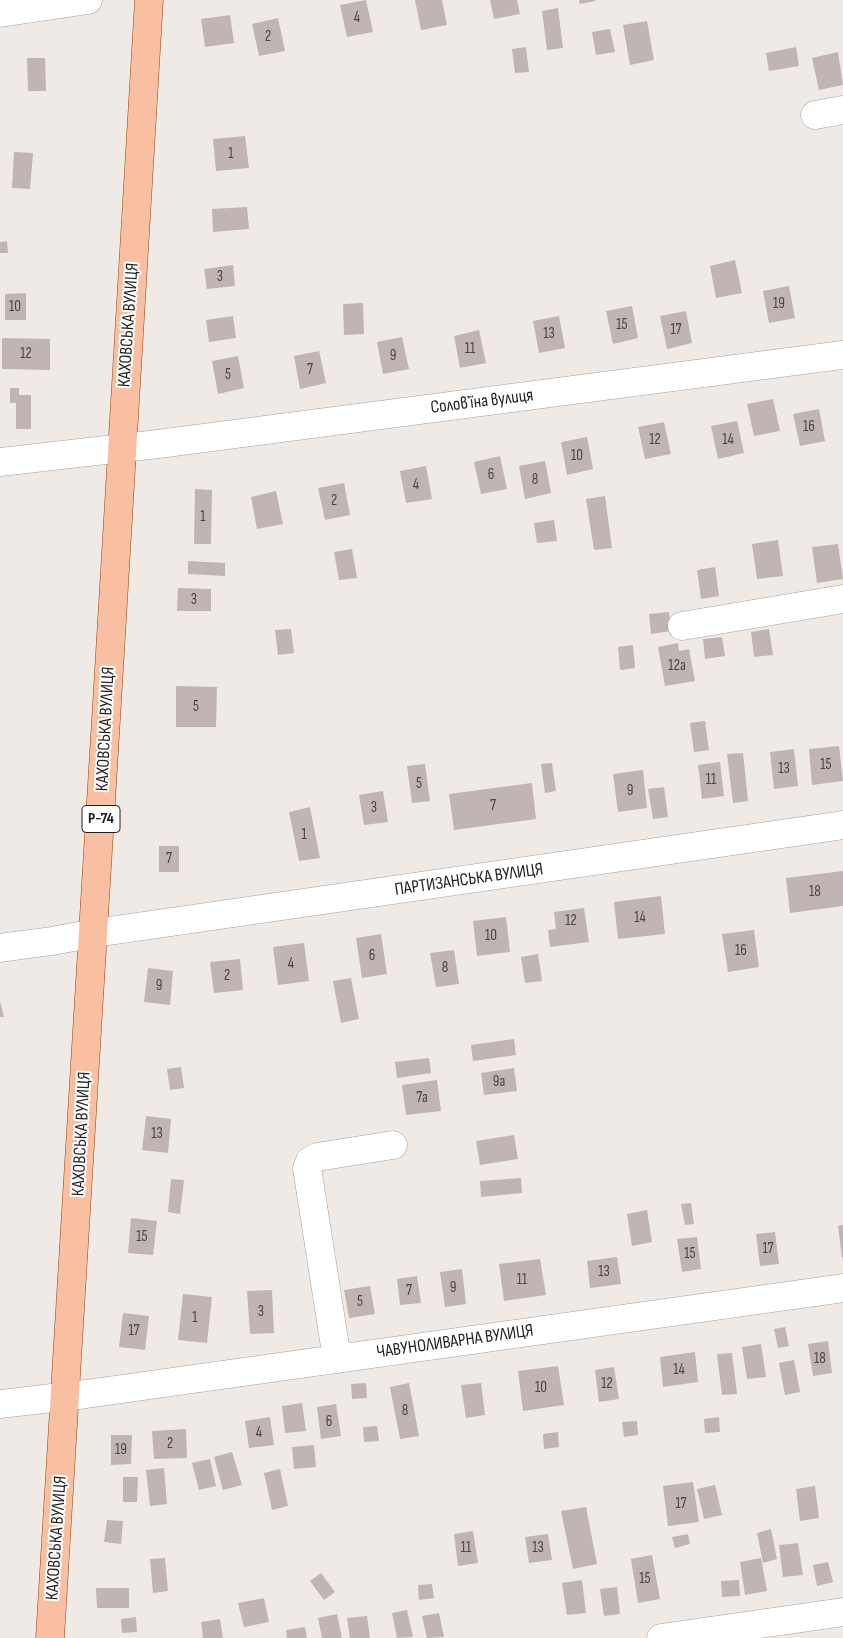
<!DOCTYPE html>
<html>
<head>
<meta charset="utf-8">
<style>
  body { margin:0 }
  canvas { display:block; background:#f0eae6 }
</style>
</head>
<body>
<canvas width="843" height="1638"></canvas>
<script>
const context = document.querySelector('canvas').getContext('2d');
context.lineJoin = 'round';
function paint(path, color) {
  context.fillStyle = color;
  context.fill(path, 'evenodd');
}
function trace(path, color, width, dash) {
  context.strokeStyle = color;
  context.lineWidth = width;
  context.lineCap = dash ? 'butt' : 'round';
  context.setLineDash(dash || []);
  context.stroke(path);
}
function drawText(font, color, halo, rows, align = 'center') {
  context.font = font + ' "Sofia Sans Condensed",sans-serif';
  context.lineWidth = 4;
  context.setLineDash([]);
  context.textBaseline = 'middle';
  context.strokeStyle = halo;
  context.fillStyle = color;
  for (const [text, x, y, turn = 0] of rows) {
    context.save();
    context.translate(x, y);
    context.rotate((+turn || 0) * Math.PI / 180);
    context.textAlign = isNaN(turn) ? turn : align;
    if (halo) context.strokeText(text, 0, 0);
    context.fillText(text, 0, 0);
    context.restore();
  }
}
const building = new Path2D(`
  M366 0 373 32 347 37 340 5Z
  M415 0H442L447 25 421 30Z
  M490 0H517L520 14 494 19Z
  M579 0H595V1L580 4Z
  M558 8 563 48 547 50 542 11Z
  M230 15 234 43 205 47 201 19Z
  M278 18 285 51 259 56 252 24Z
  M647 21 654 60 630 65 623 25Z
  M610 29 615 52 596 55 592 32Z
  M526 47 529 72 515 73 512 49Z
  M796 47 799 66 769 71 766 53Z
  M838 52 843 85 819 90 812 58Z
  M27 58H45L46 91H28Z
  M245 136 249 168 216 171 213 139Z
  M14 152 33 153 30 189 12 188Z
  M247 207 249 229 213 232 212 209Z
  M7 241 8 253H0V242Z
  M735 260 742 293 716 298 710 266Z
  M233 265 235 286 207 289 204 269Z
  M789 286 795 318 769 323 763 291Z
  M26 293V320H5V294Z
  M363 303 364 334 344 335 343 304Z
  M632 306 638 338 613 344 606 311Z
  M686 311 692 343 667 349 660 316Z
  M233 316 236 338 209 342 206 320Z
  M559 316 565 348 539 353 533 321Z
  M479 330 486 363 460 368 454 336Z
  M402 337 409 369 383 374 377 342Z
  M2 338 50 339V370L2 369Z
  M319 351 326 383 300 389 294 356Z
  M238 356 244 388 218 394 212 361Z
  M10 388H19V395H31V429H16V403H10Z
  M773 399 780 431 754 436 747 404Z
  M819 409 825 441 800 446 793 414Z
  M737 421 744 453 718 459 711 426Z
  M664 422 671 454 645 459 638 427Z
  M587 437 593 469 567 475 561 442Z
  M500 456 507 489 481 494 474 462Z
  M545 461 551 493 525 499 519 466Z
  M426 466 432 499 406 503 400 471Z
  M344 483 350 515 325 520 318 488Z
  M195 489 212 490 211 544H194Z
  M276 491 283 524 257 529 251 497Z
  M605 496 612 548 594 550 586 499Z
  M554 520 557 541 537 543 534 523Z
  M778 540 783 576 757 579 752 544Z
  M838 544 843 579 817 583 812 547Z
  M352 549 357 578 339 580 334 552Z
  M188 561 225 563V576L188 574Z
  M715 567 719 596 701 599 697 570Z
  M178 588 211 589V611H177Z
  M669 612 671 631 651 634 649 614Z
  M291 629 294 653 278 655 275 630Z
  M769 629 773 655 754 657 751 632Z
  M722 637 725 656 705 659 703 639Z
  M678 643 679 651 689 649 695 681 665 686 658 647Z
  M633 645 635 668 620 670 618 647Z
  M176 686 217 687 216 727H176Z
  M705 721 709 750 694 752 690 723Z
  M839 746 843 781 812 785 809 749Z
  M794 749 798 786 774 789 770 752Z
  M743 753 748 801 733 803 727 754Z
  M720 762 724 796 702 799 698 765Z
  M552 763 556 791 545 793 541 764Z
  M425 764 430 801 412 803 407 766Z
  M643 770 647 808 618 812 613 774Z
  M532 783 536 819 454 830 449 794Z
  M664 787 668 817 653 819 648 789Z
  M383 791 388 822 364 825 359 795Z
  M310 807 320 858 299 861 289 812Z
  M159 846H179V872H159Z
  M843 871V906L790 913 786 878Z
  M661 896 665 934 618 939 614 902Z
  M584 908 589 942 550 947 548 930 556 929 554 912Z
  M506 917 510 952 477 956 473 921Z
  M754 930 759 967 728 972 722 934Z
  M381 934 387 974 362 978 356 938Z
  M304 943 309 981 278 985 273 947Z
  M454 950 459 984 436 987 430 953Z
  M538 954 542 981 525 983 521 957Z
  M240 959 243 990 214 993 210 962Z
  M148 968 173 971 170 1005 144 1002Z
  M351 978 359 1019 341 1023 333 981Z
  M0 1001 4 1017H0Z
  M514 1039 516 1055 473 1061 471 1045Z
  M429 1058 431 1073 397 1078 395 1062Z
  M181 1067 184 1088 170 1090 167 1069Z
  M514 1068 517 1091 484 1095 481 1073Z
  M437 1080 441 1111 406 1115 402 1085Z
  M146 1116 171 1119 168 1153 142 1150Z
  M514 1135 518 1159 480 1165 476 1141Z
  M521 1178 522 1193 481 1197 480 1181Z
  M171 1179 184 1180 180 1214 168 1212Z
  M691 1203 694 1224 685 1225 681 1204Z
  M647 1210 652 1242 632 1246 627 1214Z
  M131 1218 157 1221 153 1255 128 1253Z
  M843 1225V1257L842 1258 838 1226Z
  M775 1232 779 1264 760 1266 756 1234Z
  M697 1237 701 1269 682 1272 677 1239Z
  M617 1257 621 1284 590 1288 587 1261Z
  M540 1259 546 1295 504 1301 499 1264Z
  M462 1269 466 1304 445 1307 440 1272Z
  M417 1276 421 1303 400 1305 397 1279Z
  M370 1286 375 1314 349 1318 344 1290Z
  M272 1290 274 1333 250 1334 247 1291Z
  M183 1294 212 1297 207 1343 178 1340Z
  M123 1313 149 1316 145 1350 119 1347Z
  M785 1327 789 1346 778 1348 774 1329Z
  M828 1341 832 1373 813 1376 808 1344Z
  M761 1344 766 1377 747 1379 742 1347Z
  M695 1352 698 1382 663 1387 660 1357Z
  M732 1353 737 1394 722 1395 717 1354Z
  M794 1360 800 1392 785 1395 779 1363Z
  M558 1366 564 1405 523 1411 518 1371Z
  M614 1367 619 1399 599 1402 595 1370Z
  M366 1383 367 1398 352 1399 351 1384Z
  M409 1383 419 1436 400 1439 390 1387Z
  M481 1383 485 1415 466 1418 461 1385Z
  M302 1403 306 1431 285 1433 282 1406Z
  M336 1404 341 1436 321 1439 317 1407Z
  M270 1417 274 1445 249 1448 245 1421Z
  M719 1417 720 1432 705 1433 704 1419Z
  M637 1421 638 1435 624 1437 622 1422Z
  M377 1426 379 1441 364 1442 363 1427Z
  M186 1429 187 1458 154 1459 152 1431Z
  M558 1432 559 1447 544 1449 543 1434Z
  M111 1435H132L131 1464 111 1465Z
  M314 1445 316 1467 294 1469 292 1447Z
  M232 1452 242 1485 223 1490 214 1457Z
  M210 1459 216 1486 199 1490 192 1463Z
  M164 1468 167 1504 150 1506 146 1470Z
  M280 1469 288 1506 272 1510 264 1473Z
  M123 1477H138L137 1502H123Z
  M693 1482 699 1522 668 1526 663 1486Z
  M715 1485 722 1515 704 1519 697 1489Z
  M815 1486 819 1518 800 1521 796 1489Z
  M586 1507 597 1564 573 1569 561 1511Z
  M107 1520 123 1521 121 1544 104 1542Z
  M771 1529 777 1559 763 1563 757 1533Z
  M473 1531 478 1563 458 1566 454 1534Z
  M548 1534 552 1560 529 1563 525 1537Z
  M688 1534 690 1544 675 1548 672 1537Z
  M798 1543 803 1575 783 1577 779 1545Z
  M652 1555 660 1599 638 1603 631 1559Z
  M165 1558 168 1591 153 1593 150 1559Z
  M761 1558 767 1591 745 1595 740 1562Z
  M828 1562 833 1582 817 1586 813 1565Z
  M321 1573 335 1592 324 1600 310 1581Z
  M582 1580 586 1613 567 1615 562 1583Z
  M739 1580 740 1596 722 1597 721 1581Z
  M432 1584 434 1598 419 1600 418 1585Z
  M617 1587 620 1614 604 1616 600 1589Z
  M96 1588H129V1608H97Z
  M264 1598 269 1622 244 1627 238 1603Z
  M407 1610 413 1637 397 1638 392 1613Z
  M439 1613 444 1637 427 1638 422 1616Z
  M337 1614 342 1638H322L318 1618Z
  M367 1616 370 1638H350L347 1618Z
  M136 1617 137 1632 122 1633 121 1619Z
  M220 1619 223 1638H203L201 1622Z
  M305 1627 307 1638H287L286 1630Z`);
const minor = new Path2D(`
  M0 13 88 0
  M815 115 843 110
  M0 462 158 444 843 355
  M682 626 843 599
  M0 948 52 941 95 933 843 825
  M337 1359 307 1168 310 1161 317 1157 393 1145
  M0 1404 86 1394 843 1288
  M661 1638 843 1612`);
const major = new Path2D(`
  M50 1638C86 1092 115 546 149 0`);
const numberNames = [
  ["4",357,18],
  ["2",268,37],
  ["1",231,154],
  ["3",220,277],
  ["19",779,304],
  ["10",15,307],
  ["15",622,325],
  ["17",676,330],
  ["13",549,334],
  ["11",470,349],
  ["12",26,354],
  ["9",393,356],
  ["7",310,370],
  ["5",228,375],
  ["16",809,427],
  ["12",655,440],
  ["14",728,440],
  ["10",577,456],
  ["6",491,475],
  ["8",535,480],
  ["4",416,485],
  ["2",334,501],
  ["1",203,517],
  ["3",194,600],
  ["12а",677,666],
  ["5",196,707],
  ["15",826,765],
  ["13",784,769],
  ["11",711,780],
  ["5",419,784],
  ["9",630,791],
  ["7",493,806],
  ["3",374,808],
  ["1",304,835],
  ["7",169,859],
  ["18",815,892],
  ["14",640,918],
  ["12",571,921],
  ["10",491,936],
  ["16",741,951],
  ["6",372,956],
  ["4",291,964],
  ["8",445,968],
  ["2",227,976],
  ["9",159,986],
  ["9а",499,1082],
  ["7а",422,1098],
  ["13",157,1134],
  ["15",142,1237],
  ["17",768,1249],
  ["15",690,1254],
  ["13",604,1272],
  ["11",522,1280],
  ["9",453,1288],
  ["7",409,1291],
  ["5",360,1302],
  ["3",261,1312],
  ["1",195,1318],
  ["17",134,1331],
  ["18",820,1359],
  ["14",679,1370],
  ["12",607,1384],
  ["10",541,1388],
  ["8",405,1411],
  ["6",329,1422],
  ["4",259,1433],
  ["2",170,1444],
  ["19",121,1450],
  ["17",681,1504],
  ["11",466,1548],
  ["13",538,1548],
  ["15",645,1579]
];
const shields = [
  [101,819,38]
];
const shieldNames = [
  ["Р-74",101,819]
];
const streetNames = [
  ["КАХОВСЬКА ВУЛИЦЯ",129,325,-86],
  ["Соловʼїна вулиця",482,402,-7],
  ["КАХОВСЬКА ВУЛИЦЯ",106,729,-87],
  ["ПАРТИЗАНСЬКА ВУЛИЦЯ",469,880,-8],
  ["КАХОВСЬКА ВУЛИЦЯ",82,1134,-87],
  ["ЧАВУНОЛИВАРНА ВУЛИЦЯ",455,1342,-8],
  ["КАХОВСЬКА ВУЛИЦЯ",57,1538,-86]
];
paint(building, '#c0b5b3');
trace(minor, '#a0a0a0', 29);
trace(major, '#944406', 29);
trace(minor, '#fff', 28);
trace(major, '#f8bfa3', 28);
drawText('15px', '#474444', null, numberNames);
for (const [x, y, w] of shields) {
  const box = new Path2D();
  box.roundRect(x - w / 2, y - 13.5, w, 27, 4);
  context.fillStyle = '#fff';
  context.fill(box);
  trace(box, '#1f1f1f', 1);
}
drawText('bold 16px', '#1f1f1f', null, shieldNames);
drawText('18px', '#1f1f1f', '#fff', streetNames);
</script>
</body>
</html>
